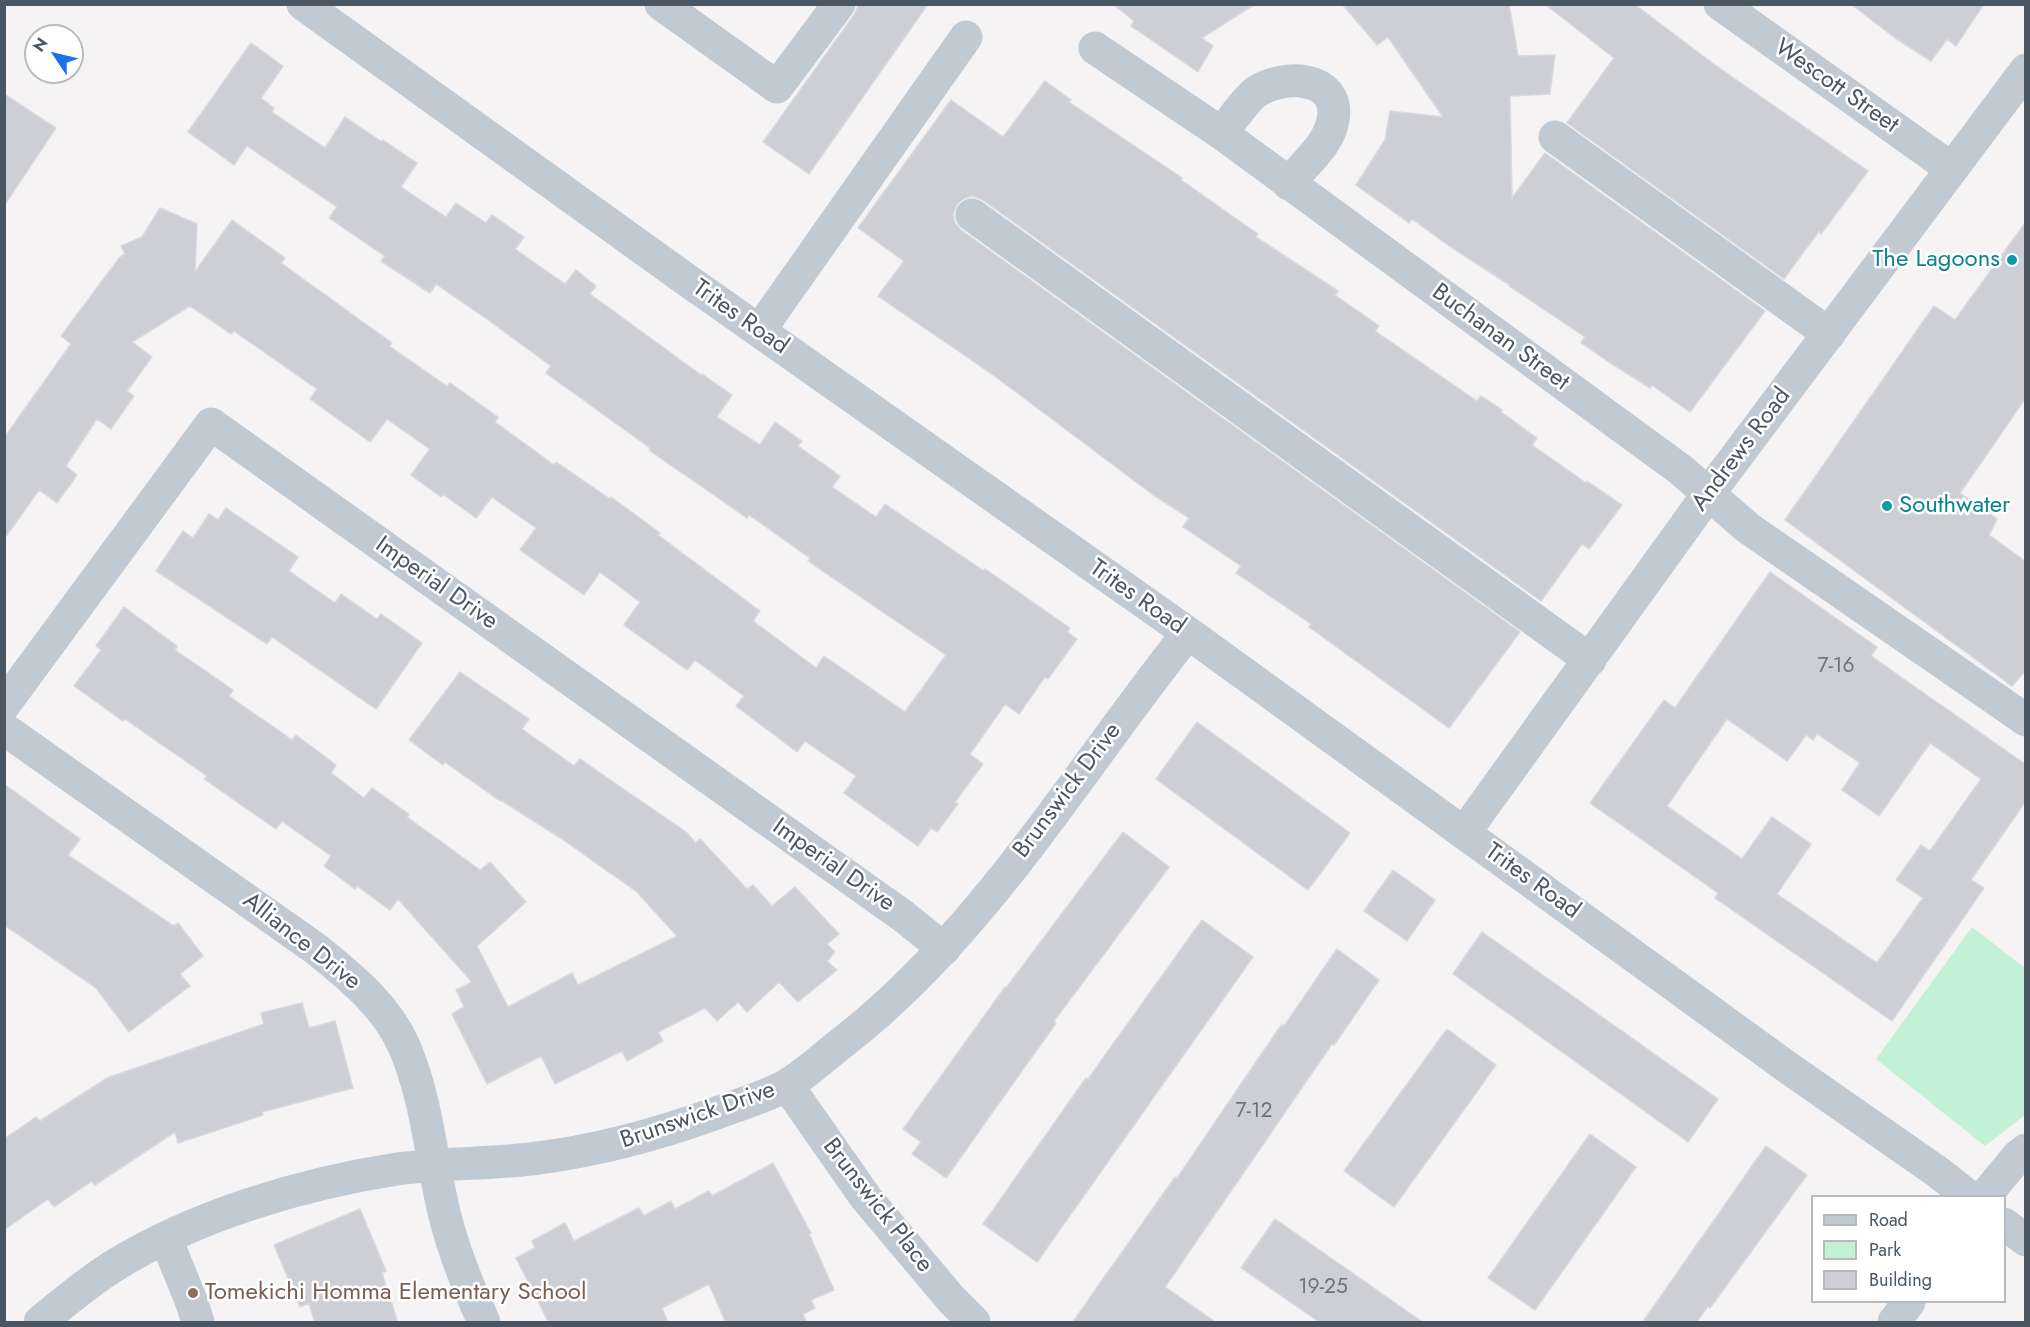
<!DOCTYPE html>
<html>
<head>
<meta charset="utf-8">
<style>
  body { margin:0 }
  #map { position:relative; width:2030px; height:1327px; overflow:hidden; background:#f5f3f3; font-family:Jost,sans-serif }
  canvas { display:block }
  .frame { position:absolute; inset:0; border:6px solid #4a5661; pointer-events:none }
  .legend { position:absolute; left:1811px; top:1195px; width:195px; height:108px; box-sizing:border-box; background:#fff; border:2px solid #b7bbc0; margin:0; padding:8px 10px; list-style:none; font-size:18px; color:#4a5661 }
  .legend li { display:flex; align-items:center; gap:12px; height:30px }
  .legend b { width:30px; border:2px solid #b7bbc0 }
  .north { position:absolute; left:24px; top:24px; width:60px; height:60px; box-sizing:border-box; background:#fff; border:2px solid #b7bbc0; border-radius:50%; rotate:305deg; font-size:16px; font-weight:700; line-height:24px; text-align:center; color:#4a5661 }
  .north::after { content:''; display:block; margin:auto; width:21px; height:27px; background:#1a73e8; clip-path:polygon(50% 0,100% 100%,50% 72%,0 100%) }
</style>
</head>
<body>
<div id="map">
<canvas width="2030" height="1327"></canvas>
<div class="frame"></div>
<ul class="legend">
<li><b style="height:8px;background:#c1cad2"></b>Road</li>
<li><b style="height:16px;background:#c3f1d5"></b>Park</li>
<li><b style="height:16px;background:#cdcfd5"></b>Building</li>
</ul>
<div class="north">N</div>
</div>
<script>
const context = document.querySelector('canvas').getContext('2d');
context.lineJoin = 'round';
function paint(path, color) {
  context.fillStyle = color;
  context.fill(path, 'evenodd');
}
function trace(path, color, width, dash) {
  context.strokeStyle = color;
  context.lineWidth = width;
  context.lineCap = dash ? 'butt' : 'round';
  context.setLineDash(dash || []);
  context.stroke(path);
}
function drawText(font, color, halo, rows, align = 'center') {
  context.font = font + ' Jost,sans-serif';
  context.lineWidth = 5;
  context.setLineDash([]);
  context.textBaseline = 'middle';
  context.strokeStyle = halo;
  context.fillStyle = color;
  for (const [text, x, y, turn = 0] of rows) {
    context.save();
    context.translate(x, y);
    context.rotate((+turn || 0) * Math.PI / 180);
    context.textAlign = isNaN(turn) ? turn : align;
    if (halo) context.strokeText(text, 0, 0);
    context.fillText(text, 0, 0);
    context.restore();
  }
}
const green = new Path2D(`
  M1972 927 2025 968V1115L1985 1146 1876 1059Z`);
const building = new Path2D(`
  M859 4H928L809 174 763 142 854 15Z
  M1113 4H1255L1202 38 1213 46 1198 72 1131 26 1134 21Z
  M1342 4H1509L1518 56 1555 55 1550 94 1510 96 1512 198 1545 153 1765 311 1690 412 1652 385 1650 388 1609 362 1581 343 1585 337 1509 286 1510 285 1451 247 1412 219 1409 223 1356 185 1385 140 1390 111 1443 117 1388 37 1377 45Z
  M1545 4H1634L1715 65 1868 171 1821 234 1819 231 1784 279 1567 123 1614 58Z
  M1851 4H1984L1956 46 1947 39 1931 61 1895 38Z
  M251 43 283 66 261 98 274 108 272 112 325 148 345 117 382 142 383 140 417 163 401 187 446 217 456 203 486 223 492 215 524 237 515 249 565 284 576 270 596 286 590 294 701 375 702 374 732 395 717 417 760 445 775 422 802 441 798 446 840 476 832 487 876 517 885 504 984 571 985 569 1070 628 1067 632 1077 639 1048 679 1045 677 1019 714 1005 704 970 754 983 764 955 802 958 804 937 832 931 828 918 846 844 793 856 776 805 741 797 752 736 706 744 696 695 660 687 670 624 625 640 602 600 572 584 595 520 550 536 528 492 497 476 518 443 494 441 497 411 475 430 449 387 419 370 442 310 399 317 389 234 331 231 334 190 306 132 342 152 357 127 391 134 396 111 429 97 419 66 466 77 475 57 503 39 490 4 539V438L71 344 61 336 120 257 125 254 121 246 142 237 160 208 197 224 195 272 232 220 285 258 281 263 392 343 389 346 447 386 450 383 498 417 495 422 554 465 556 462 610 499 611 497 660 533 658 535 760 611 753 621 816 668 824 656 905 712 946 655 808 561 810 558 749 515 747 518 649 450 650 448 546 373 551 366 487 319 436 284 430 293 381 261 385 256 329 218 337 207 247 146 234 165 188 132Z
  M1045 81 1071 100 1069 102 1182 178 1181 180 1258 234 1256 237 1338 291 1335 295 1379 326 1375 331 1477 401 1481 396 1502 410 1501 412 1537 438 1532 445 1586 483 1587 481 1622 505 1589 549 1582 544 1541 601 983 200 973 196 965 198 957 204 953 214 955 223 961 230 1520 632 1449 728 1309 627 1311 624 1236 573 1241 566 1183 527 1189 518 1152 494 996 377 878 296 904 261 858 228 951 100 1003 137Z
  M4 94 56 128 4 206Z
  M2025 223V399L1960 493 1997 519 1989 535 2025 561V671L2012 686 1785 520 1934 306 1955 320Z
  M226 508 298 557 289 571 335 603 341 594 377 619 381 614 422 643 376 709 272 637 267 644 156 571 183 531 193 538 209 514 218 520Z
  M1770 572 1877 647 1871 656 2025 764V802L1971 880 1984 888 1892 1021 1715 898 1718 893 1590 803 1664 700 1675 708ZM1727 719 1787 761 1806 735 1813 740 1817 734 1860 763 1842 790 1879 816 1930 743 1981 779 1930 851 1921 845 1896 880 1923 898 1877 963 1777 894 1811 844 1772 817 1742 859 1667 806Z
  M124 607 177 646 175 650 233 690 229 696 292 740 296 735 336 765 331 773 364 798 372 788 409 814 407 817 480 870 490 862 526 902 477 946 508 1007 572 973 578 985 677 936 637 892 562 839 501 800 500 801 445 762 443 765 409 740 460 672 529 719 522 729 574 766 580 759 686 832 696 843 700 839 747 889 753 885 772 906 795 887 839 934 827 944 835 952 827 961 837 970 798 1002 779 982 747 1012 738 1002 717 1021 705 1008 658 1032 663 1041 627 1061 622 1051 555 1084 541 1056 487 1084 452 1014 464 1007 456 990 472 982 398 899 390 910 357 886 355 889 324 866 331 856 282 821 276 829 204 779 207 776 125 719 123 721 74 686 101 650 96 646Z
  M1197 722 1350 833 1308 890 1156 779Z
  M4 784 80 839 68 855 174 926 178 923 203 956 180 974 190 986 129 1032 96 988 4 925Z
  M1123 832 1169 867 1054 1021 1056 1023 946 1178 912 1154 921 1142 903 1129 1005 987 1006 988Z
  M1393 870 1435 900 1407 941 1364 911Z
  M1202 920 1253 957 1037 1262 983 1224 1086 1078 1088 1079Z
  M1482 932 1718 1099 1688 1142 1453 974Z
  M1337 949 1379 980 1334 1045 1332 1044 1165 1287 1217 1323H1072L1175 1177 1177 1178 1282 1024 1284 1026Z
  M302 1003 309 1028 335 1021 353 1088 262 1112 263 1115 178 1143 175 1132 95 1185 92 1181 54 1207 48 1199 4 1230V1139L36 1117 40 1121 107 1078 264 1024 261 1013Z
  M1447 1029 1496 1065 1394 1207 1344 1171Z
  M1590 1134 1636 1167 1535 1310 1488 1278Z
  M1766 1146 1807 1175 1710 1308 1708 1306 1696 1323H1642Z
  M773 1163 811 1233 809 1234 834 1290 811 1300 815 1308 803 1314 807 1323H726L709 1284 662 1308 668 1323H549L516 1258 535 1248 532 1241 565 1223 574 1241 639 1208 644 1216 671 1201 675 1209 709 1191 712 1196Z
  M360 1209 386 1271 382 1273 398 1323H315L309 1303 300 1307 274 1245Z
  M1275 1219 1424 1323H1321L1241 1268Z`);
const minor = new Path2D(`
  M303 4 684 278 1188 633 1787 1067 1939 1173 1968 1196
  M661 4 777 87 839 4
  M1720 4 1952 169
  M1095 48 1221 133 1681 470 1748 528 2026 720
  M1221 133C1229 124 1247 98 1256 92 1284 73 1341 76 1333 120 1328 147 1304 163 1289 184
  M1555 137 1829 334
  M972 215 1590 660
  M759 331 966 37
  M4 705 211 424 903 916 944 949
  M4 729 316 949C349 976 386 1005 404 1046 428 1101 431 1163 446 1220 455 1255 469 1289 484 1322
  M1464 833 1709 493 2026 70
  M787 1085 866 1198 951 1299 974 1322
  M1985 1196 2018 1156 2026 1150
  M2004 1224 2026 1240
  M166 1239 192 1303 198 1322
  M40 1322C63 1303 87 1283 112 1267 196 1215 301 1184 397 1169 442 1163 487 1164 531 1159 597 1151 660 1134 722 1111 743 1103 768 1096 787 1085 807 1073 825 1056 843 1042 985 931 1077 772 1188 633
  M1894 1322 1909 1302`);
const markers = [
  [2012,260,6,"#0f9aa8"],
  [1887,506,6,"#0f9aa8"],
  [193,1293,6,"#8d6e63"]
];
const numberNames = [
  ["7-16",1836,667],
  ["7-12",1254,1112],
  ["19-25",1323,1288]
];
const streetNames = [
  ["Wescott Street",1836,87,35],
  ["Trites Road",740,318,35],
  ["Buchanan Street",1500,338,36],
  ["Andrews Road",1742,450,-53],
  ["Imperial Drive",436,584,35],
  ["Trites Road",1137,598,35],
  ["Brunswick Drive",1068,791,-53],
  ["Imperial Drive",833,866,35],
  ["Trites Road",1532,882,36],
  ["Alliance Drive",301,942,38],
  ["Brunswick Drive",698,1116,-19],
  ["Brunswick Place",877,1206,52]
];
const cultureNames = [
  ["The Lagoons",2000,260],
  ["Southwater",1899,506,"left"]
];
const educationNames = [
  ["Tomekichi Homma Elementary School",205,1293]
];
paint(green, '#c3f1d5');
paint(building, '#cdcfd5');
trace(building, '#d7d9de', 1.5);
trace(minor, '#c1cad2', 33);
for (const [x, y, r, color] of markers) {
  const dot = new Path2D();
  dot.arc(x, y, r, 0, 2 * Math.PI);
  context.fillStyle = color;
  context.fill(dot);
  trace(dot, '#fff', 2);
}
drawText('21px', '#6b747e', null, numberNames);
drawText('24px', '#4a5661', '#fff', streetNames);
drawText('24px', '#0d838f', '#fff', cultureNames, 'right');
drawText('24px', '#785e54', '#fff', educationNames, 'left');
</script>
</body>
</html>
